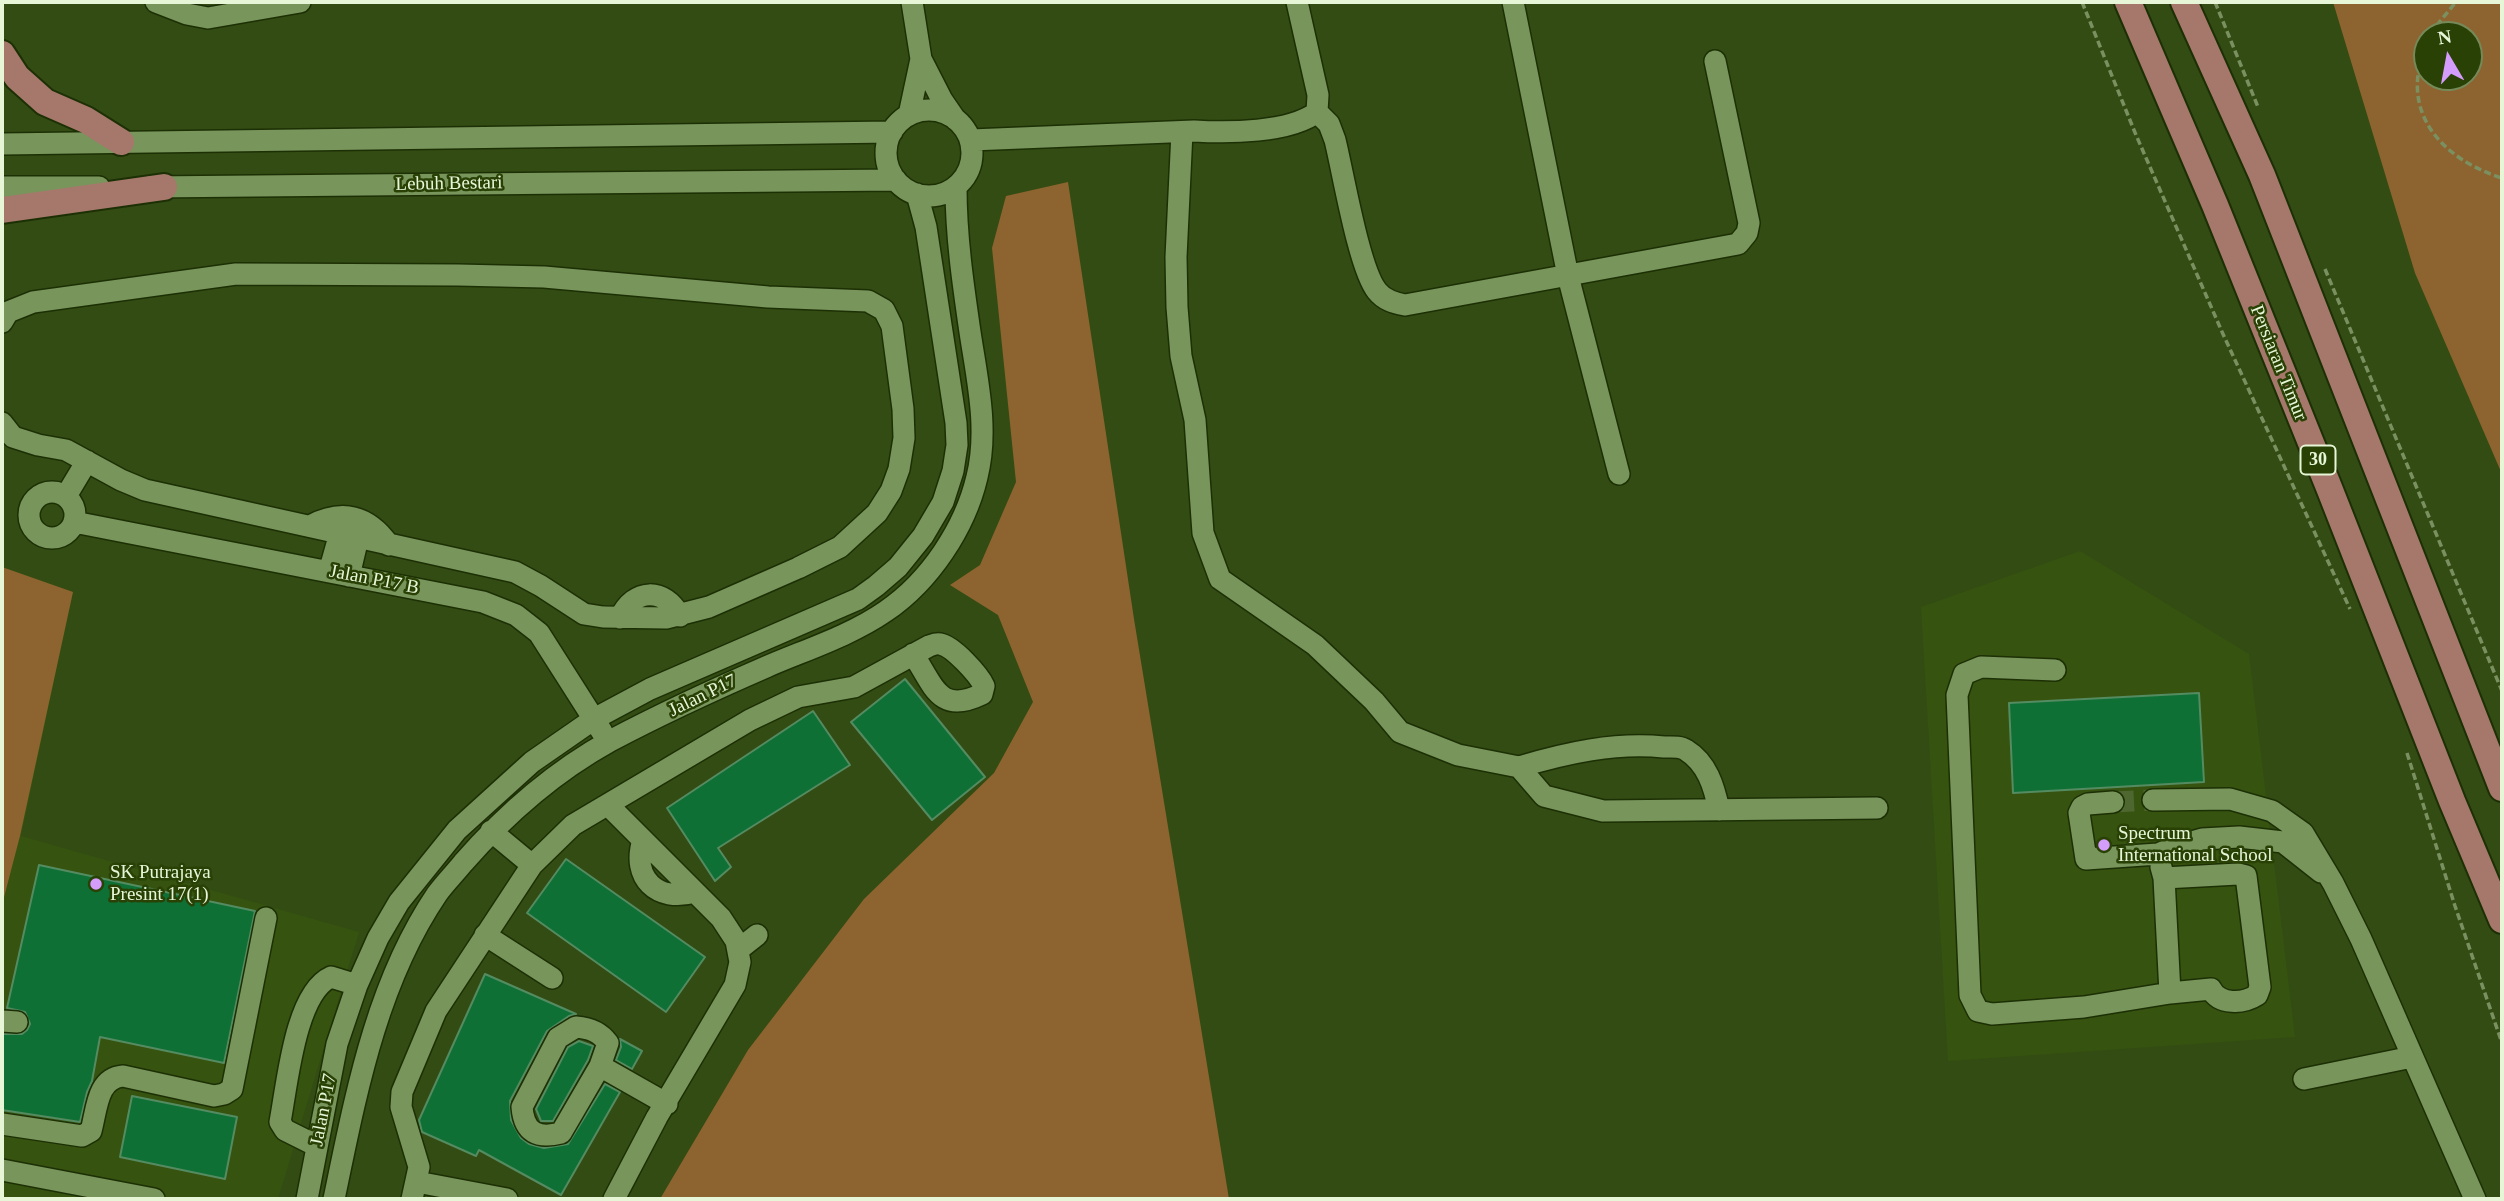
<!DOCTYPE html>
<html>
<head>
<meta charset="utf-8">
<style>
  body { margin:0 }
  #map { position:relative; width:2504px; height:1201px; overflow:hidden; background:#334c13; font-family:"Times New Roman",serif }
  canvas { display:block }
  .frame { position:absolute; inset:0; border:4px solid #e6f6d7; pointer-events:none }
  .north { position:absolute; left:2413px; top:21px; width:70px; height:70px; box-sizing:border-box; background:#294105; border:2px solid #758959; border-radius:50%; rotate:350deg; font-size:19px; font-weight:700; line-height:28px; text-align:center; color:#e6f6d7 }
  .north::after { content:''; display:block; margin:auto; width:24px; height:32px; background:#d49cfb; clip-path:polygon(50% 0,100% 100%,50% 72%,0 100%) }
</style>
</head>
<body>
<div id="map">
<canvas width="2504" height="1201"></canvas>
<div class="frame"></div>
<div class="north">N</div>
</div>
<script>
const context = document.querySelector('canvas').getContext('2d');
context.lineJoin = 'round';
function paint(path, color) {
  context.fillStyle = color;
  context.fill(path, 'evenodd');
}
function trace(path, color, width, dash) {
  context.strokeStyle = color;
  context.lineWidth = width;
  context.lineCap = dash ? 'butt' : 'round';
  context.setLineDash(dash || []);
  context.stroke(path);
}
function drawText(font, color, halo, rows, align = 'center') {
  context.font = font + ' "Times New Roman",serif';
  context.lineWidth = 5;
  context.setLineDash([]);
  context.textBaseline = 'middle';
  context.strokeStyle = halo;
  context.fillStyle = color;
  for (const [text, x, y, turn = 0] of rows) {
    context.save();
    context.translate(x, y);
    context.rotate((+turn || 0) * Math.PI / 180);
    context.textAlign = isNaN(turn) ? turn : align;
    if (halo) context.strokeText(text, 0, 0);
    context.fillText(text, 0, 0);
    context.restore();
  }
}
const built = new Path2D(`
  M2080 551 2249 654 2295 1037 1948 1061 1921 607Z
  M2 567 73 592 21 836 359 932 278 1199H2Z`);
const green = new Path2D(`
  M2333 2H2502V474L2415 273ZM2427 35H2469V77H2427Z
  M1068 182 1134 619 1229 1199H660L748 1050 864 899 994 773 1033 702 998 615 950 585 980 565 1016 482 992 248 1006 196Z
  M2 567 73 592 20 836 2 905Z`);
const building = new Path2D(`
  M905 679 985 777 932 820 851 722Z
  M2199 693 2204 782 2013 793 2009 703Z
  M813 711 850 765 718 848 731 867 715 881 667 808Z
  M566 859 705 957 666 1012 527 913Z
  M39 865 255 911 224 1063 100 1037 92 1081 87 1092 80 1122 2 1110V1034H22L27 1030 30 1024 25 1012 7 1008Z
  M485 974 576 1014 569 1016 547 1031 510 1101 511 1120 521 1138 529 1144 544 1148 568 1144 605 1084 620 1092 561 1195 479 1150 476 1156 422 1132 419 1120Z
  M620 1039 642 1051 632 1069 616 1060 621 1047Z
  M579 1041 593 1046 588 1060 553 1121H541L536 1109 568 1047Z
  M132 1096 237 1117 225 1179 120 1157Z`);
const minorTunnel = new Path2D(`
  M2113 802 2153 800`);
const path = new Path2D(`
  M2082 2 2136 135 2223 334 2350 609
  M2215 2 2258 107
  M2432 35 2437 25 2456 2
  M2427 45C2397 110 2441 159 2502 178
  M2325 269 2502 691
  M2407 753 2455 906 2502 1043`);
const minor = new Path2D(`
  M156 2 187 14 208 18 300 2
  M912 2 921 59 942 100 955 119
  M1513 2 1568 276 1619 474
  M886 153a43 43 0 1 1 86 0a43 43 0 1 1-86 0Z
  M1317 112 1329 124 1335 140C1343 172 1359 269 1377 291 1384 300 1394 303 1405 305L1738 244 1747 233 1749 223 1715 61
  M909 115 921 59
  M1182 132 1176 257 1177 307 1181 356 1195 420 1203 533 1220 579 1315 645 1374 701 1400 732 1458 755 1519 767 1544 796 1603 811 1877 808
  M971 140 1194 131C1227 133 1290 133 1317 112L1318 95 1297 2
  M2 144 892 132
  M2 187H99
  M149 187 896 180
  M2 322 8 312 33 302 236 274 458 275 544 277 768 297 868 301 884 310 892 326 903 409 904 438 899 469 891 491 877 513 840 547 798 568 709 607 666 618 603 617 584 614 541 586 515 572 145 490 121 480 66 450 38 445 13 437 2 423
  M29 515a23 23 0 1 1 46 0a23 23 0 1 1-46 0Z
  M66 496 87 461
  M74 522 483 602 516 615 539 633 602 732
  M310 526C342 509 368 515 389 545
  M329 572 340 533
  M349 576 358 538
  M620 618C634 588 664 587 680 616
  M2055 670 1981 667 1964 674 1957 695 1970 995 1978 1011 1992 1014 2084 1007 2170 993 2211 989C2219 1005 2243 1004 2257 995L2260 987 2246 876 2238 874 2164 878
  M1519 767C1566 753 1615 742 1664 747 1671 747 1680 746 1686 750 1707 763 1714 786 1719 810
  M2153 800 2230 799 2272 811 2303 833 2333 883 2361 939 2475 1199
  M2113 802 2088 804 2082 807 2079 813 2086 859 2158 854 2174 847 2202 839 2239 837 2283 842 2321 872
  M608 805 721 918 736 941 740 962 735 985 657 1117 614 1199
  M491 831 532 865
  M643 840C631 878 657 903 695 892
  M2161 867 2164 878 2170 993
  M485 935 552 978
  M738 950 757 935
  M2 1021 17 1022
  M576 1027C590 1028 600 1032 608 1043L600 1066 561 1133C538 1139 524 1133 522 1107L558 1038Z
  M600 1066 667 1104
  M2304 1079 2412 1057
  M2 1124 82 1136 91 1131C97 1109 97 1078 123 1076L214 1096 224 1094 232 1089 266 918
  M317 1146 285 1130 280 1122C287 1086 295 993 331 977L357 985
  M2 1170 154 1199
  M417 1182 507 1199
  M307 1199 337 1044 357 985 378 938 399 902 457 830 532 762 594 719 650 689 858 599 876 586 898 567 923 536 943 502 953 471 957 445 956 423 926 227 917 194
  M334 1199C356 1094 376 984 437 894 445 883 455 873 463 863 505 815 554 772 610 741 661 714 713 690 766 667 805 650 850 636 886 611 930 581 965 528 977 477 989 429 977 379 970 332 963 284 956 236 956 187
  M412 1199 419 1167 401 1107 402 1092 436 1011 532 865 573 825 750 720 798 697 854 687 929 646C932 645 937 643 940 644 953 646 979 675 984 686L982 694C939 715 934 686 913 654`);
const major = new Path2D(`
  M2128 2 2215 205 2330 490 2452 801 2502 920
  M2184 2 2262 175 2502 788
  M2 54 17 77 45 102 86 120 121 142
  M2 210 164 187`);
const markers = [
  [2104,845,7,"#d49cfb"],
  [96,884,7,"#d49cfb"]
];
const shields = [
  [2318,460,35]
];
const shieldNames = [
  ["30",2318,460]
];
const streetNames = [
  ["Lebuh Bestari",449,184,-1],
  ["Persiaran Timur",2278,363,68],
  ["Jalan P17 B",374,580,11],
  ["Jalan P17",703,696,-26],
  ["Jalan P17",324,1110,-79]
];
const poiNames = [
  ["Spectrum",2118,834],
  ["International School",2118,856],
  ["SK Putrajaya",110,873],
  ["Presint 17(1)",110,895]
];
paint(built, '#365310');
paint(green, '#8d642f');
paint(building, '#0f7035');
trace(building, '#548b61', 2);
trace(minorTunnel, '#4e6630', 21, [21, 10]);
trace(minor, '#1d3005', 24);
trace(major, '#1d3005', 30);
trace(path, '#7b9061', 3.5, [7, 3.5]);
trace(minor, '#78955c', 21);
trace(major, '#a6786b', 26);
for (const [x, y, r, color] of markers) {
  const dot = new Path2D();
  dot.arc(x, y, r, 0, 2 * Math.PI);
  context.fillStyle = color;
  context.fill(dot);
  trace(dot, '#294105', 2.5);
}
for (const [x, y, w] of shields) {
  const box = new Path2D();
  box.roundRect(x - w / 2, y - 14.5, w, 29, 5);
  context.fillStyle = '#294105';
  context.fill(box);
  trace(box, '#e6f6d7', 2);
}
drawText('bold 18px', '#e6f6d7', null, shieldNames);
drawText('19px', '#e6f6d7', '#294105', streetNames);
drawText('19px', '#e6f6d7', '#294105', poiNames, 'left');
</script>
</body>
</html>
